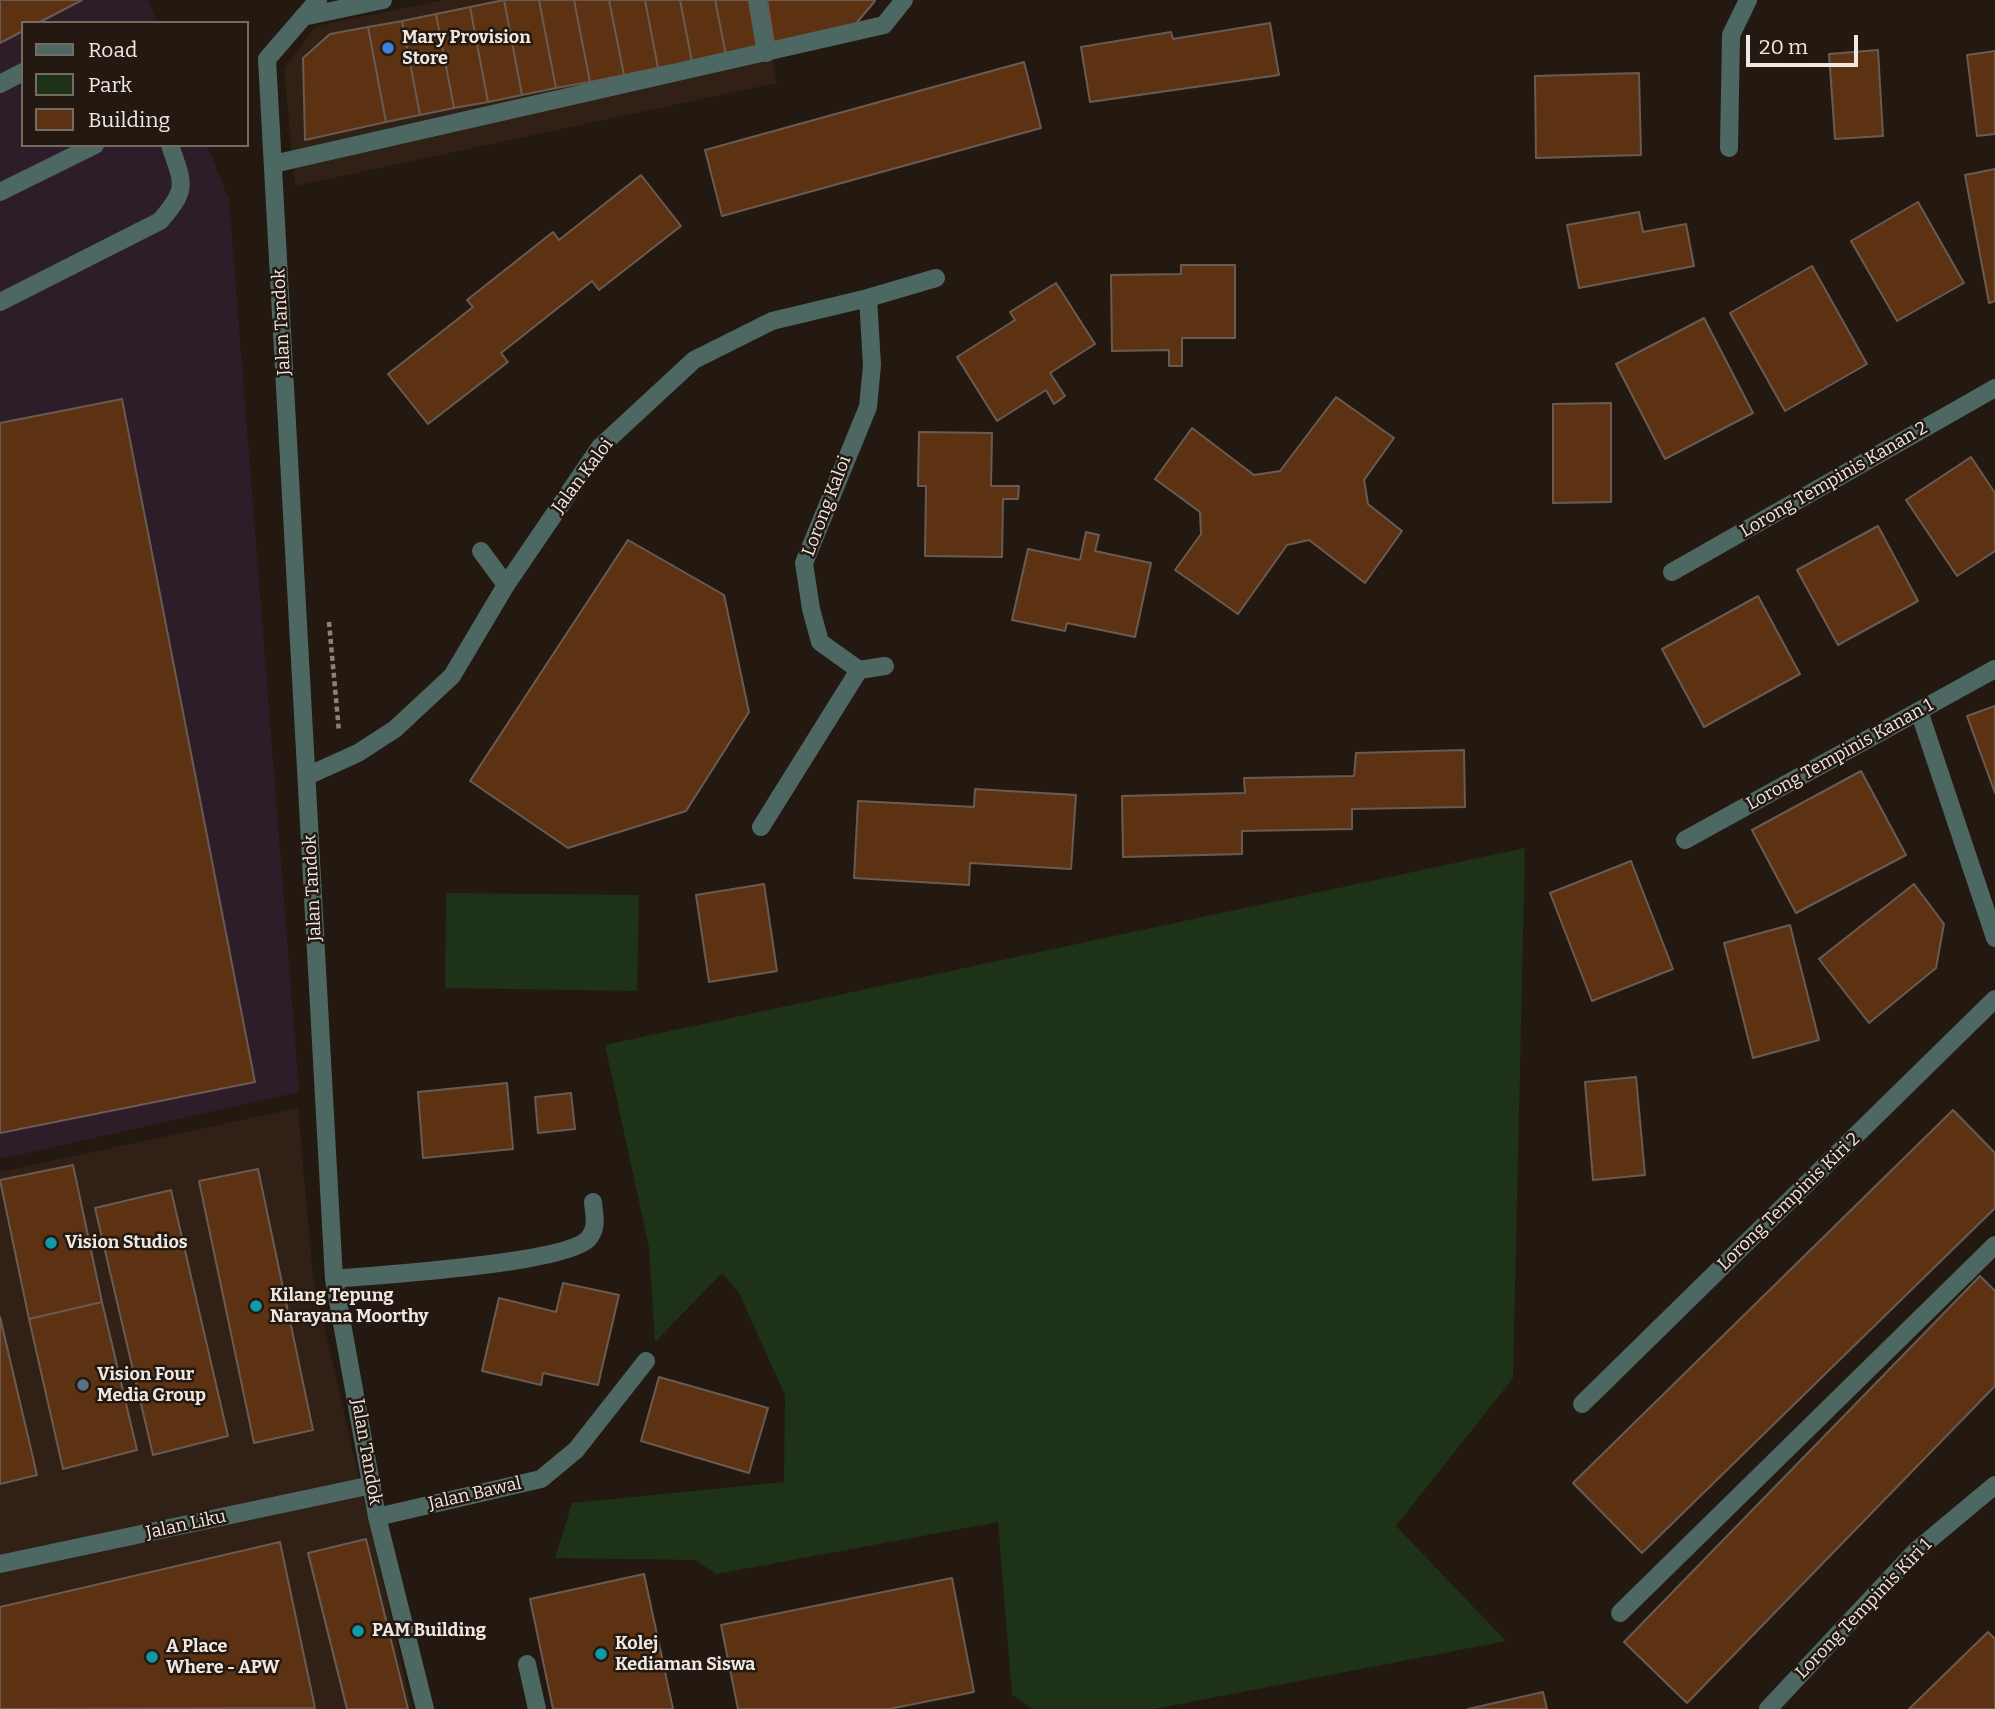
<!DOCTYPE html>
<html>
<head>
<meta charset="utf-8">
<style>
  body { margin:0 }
  #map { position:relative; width:1995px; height:1709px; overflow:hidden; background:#241911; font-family:Bitter,serif }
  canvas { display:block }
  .legend { position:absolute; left:21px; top:21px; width:228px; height:126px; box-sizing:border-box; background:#241911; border:2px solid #756b65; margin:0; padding:9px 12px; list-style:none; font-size:21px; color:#efe7e2 }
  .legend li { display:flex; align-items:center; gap:14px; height:35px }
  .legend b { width:35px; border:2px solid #756b65 }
  .scale { position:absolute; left:1746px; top:35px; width:112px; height:32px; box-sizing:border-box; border:4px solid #efe7e2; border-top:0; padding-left:9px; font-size:21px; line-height:24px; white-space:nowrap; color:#efe7e2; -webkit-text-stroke:5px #241911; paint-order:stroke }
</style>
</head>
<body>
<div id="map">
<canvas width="1995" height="1709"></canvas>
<ul class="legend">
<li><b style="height:9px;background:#4d6863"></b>Road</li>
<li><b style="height:19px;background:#1d3217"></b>Park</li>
<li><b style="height:19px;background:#5c3213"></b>Building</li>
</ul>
<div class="scale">20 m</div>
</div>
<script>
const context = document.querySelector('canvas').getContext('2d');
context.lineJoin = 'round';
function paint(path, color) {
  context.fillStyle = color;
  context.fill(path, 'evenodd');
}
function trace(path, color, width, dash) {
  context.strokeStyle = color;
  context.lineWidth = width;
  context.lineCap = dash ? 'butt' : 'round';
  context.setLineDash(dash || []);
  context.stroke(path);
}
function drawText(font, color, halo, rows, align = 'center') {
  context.font = font + ' Bitter,serif';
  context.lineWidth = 5;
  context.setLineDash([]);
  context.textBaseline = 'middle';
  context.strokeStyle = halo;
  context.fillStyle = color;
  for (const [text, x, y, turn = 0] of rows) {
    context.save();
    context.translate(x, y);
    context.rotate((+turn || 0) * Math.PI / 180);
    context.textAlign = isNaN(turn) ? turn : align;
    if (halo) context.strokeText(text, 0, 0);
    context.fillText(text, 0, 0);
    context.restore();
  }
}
const built = new Path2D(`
  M444 0H760L777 83 295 186 284 68 316 26Z
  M298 1108 313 1278 412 1709H0V1172Z`);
const industrial = new Path2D(`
  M0 0H148L157 23H23V145H207L229 200 299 1092 0 1159Z`);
const green = new Path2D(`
  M1525 848 1513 1378 1396 1526 1506 1641 1154 1709H1033L1012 1695 998 1522 716 1574 695 1560 555 1558 572 1503 784 1482 785 1395 739 1293 722 1273 655 1342 649 1247 605 1045Z
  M446 893 639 895 637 991 445 988Z`);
const building = new Path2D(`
  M0 0H82L38 23H23V31L0 43Z
  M504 0 522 95 488 102 470 7Z
  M504 0H539L556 88 522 95Z
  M539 0H574L590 82 556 88Z
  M574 0H609L624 75 590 82Z
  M609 0H645L658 68 624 75Z
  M645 0H680L692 62 658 68Z
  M680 0H715L726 55 692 62Z
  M715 0H750L759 48 726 55Z
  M767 0H874L875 1 853 27 774 44Z
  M470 7 488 102 454 108 436 14Z
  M436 14 454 108 420 115 402 21Z
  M402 21 420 115 386 122 368 27Z
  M1270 23 1279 75 1090 102 1081 47 1171 32 1173 39Z
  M368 27 386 122 305 140 303 58 330 34Z
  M1878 50 1883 136 1835 139 1829 54Z
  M1995 51V134L1977 136 1967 55Z
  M1024 62 1041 128 722 216 705 150Z
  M1639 73 1641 155 1536 158 1535 76Z
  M1995 169V301L1989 303 1965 175Z
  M641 175 681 226 599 290 592 281 501 353 508 362 428 424 388 374 473 307 467 300 553 232 559 240Z
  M1918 202 1964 283 1897 321 1851 241Z
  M1639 212 1643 232 1686 224 1694 266 1579 288 1567 225Z
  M1181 265H1235V338H1182V366H1169V350L1112 351 1111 275 1181 274Z
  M1812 266 1867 364 1785 411 1730 313Z
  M1056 283 1095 344 1050 373 1065 396 1054 404 1046 390 997 421 957 357 1015 320 1010 312Z
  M1704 318 1753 413 1665 459 1616 364Z
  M1336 397 1394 438 1364 480 1368 504 1402 531 1365 583 1309 540 1287 545 1238 614 1175 570 1201 534 1200 512 1155 479 1192 428 1254 475 1280 471Z
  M122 399 255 1082 0 1133V423Z
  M1611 403V502L1553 503V404Z
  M919 432 992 433 991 486H1019L1018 499H1003L1002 557 925 556 926 486H918Z
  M1971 457 1995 493V551L1957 576 1906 500Z
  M1878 526 1918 601 1838 645 1797 570Z
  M1086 532 1099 535 1095 551 1151 563 1135 637 1067 623 1065 631 1012 620 1028 549 1080 560Z
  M628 540 724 595 749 712 686 811 568 848 470 781Z
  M1758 596 1800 674 1704 727 1662 649Z
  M1995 706V793L1967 716Z
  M1464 750 1465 807 1352 809V829L1242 831V854L1123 857 1122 796 1245 793 1244 778 1354 776 1356 753Z
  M1861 771 1906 855 1796 913 1752 830Z
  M975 789 1076 795 1071 869 970 863 969 885 854 878 858 801 974 807Z
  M1631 861 1673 969 1592 1001 1550 893Z
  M764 884 777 971 709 982 696 895Z
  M1914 884 1944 924 1936 968 1869 1023 1819 959Z
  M1790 925 1819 1040 1753 1058 1724 943Z
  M1636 1077 1645 1175 1593 1180 1585 1082Z
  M507 1083 513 1149 423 1158 418 1092Z
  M571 1093 575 1129 538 1133 535 1097Z
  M1953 1110 1995 1153V1208L1642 1553 1573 1483Z
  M73 1165 102 1302 29 1319 0 1180Z
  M258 1169 313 1430 254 1443 199 1181Z
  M171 1190 228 1436 153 1455 95 1208Z
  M1980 1276 1995 1291V1386L1687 1703 1624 1642Z
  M563 1283 619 1295 598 1385 543 1373 541 1385 482 1371 499 1298 556 1312Z
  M102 1302 137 1450 63 1469 29 1319Z
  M0 1317 37 1475 0 1484Z
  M659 1377 768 1408 749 1473 641 1441Z
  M366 1539 408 1709H347L308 1553Z
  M280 1542 315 1708 0 1709V1607Z
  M644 1574 673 1709H553L530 1599Z
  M952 1578 974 1692 889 1709H738L721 1625Z
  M1988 1632 1995 1639V1709H1909Z
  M1543 1692 1547 1709H1468Z`);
const path = new Path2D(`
  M329 622 339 732`);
const minor = new Path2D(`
  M318 0 267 59 334 1279 377 1517 425 1709
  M757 0 766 53
  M303 17 383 0
  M0 84 23 72
  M1729 148 1731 35 1748 0
  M273 164 884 25 904 0
  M0 192 95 145
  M868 298 872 365 868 407 804 563 811 609 820 642 859 670 885 666
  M0 302 160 221C189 188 183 184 170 145
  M481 551 506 585
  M1672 572 1995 388
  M1919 711 1995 938
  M307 776 358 753 395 729 452 676 506 585 600 447 694 360 772 321 868 298 936 278
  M761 827 859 670
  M1685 840 1995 669
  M334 1279C376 1275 568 1264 589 1238 598 1227 594 1215 593 1202
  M1582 1404 1995 999
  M377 1517 541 1479 576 1450 646 1361
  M0 1564 372 1485
  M1620 1613 1995 1245
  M527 1664 537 1709
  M1768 1709 1916 1551 1995 1485`);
const markers = [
  [388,48,7,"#3f7fe0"],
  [51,1243,7,"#0f9aa8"],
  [256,1306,7,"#0f9aa8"],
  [83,1385,7,"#5c6f8a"],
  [358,1631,7,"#0f9aa8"],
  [601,1654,7,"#0f9aa8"],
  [152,1657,7,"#0f9aa8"]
];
const poiNames = [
  ["Mary Provision",402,38],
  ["Store",402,59],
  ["Vision Studios",65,1243],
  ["Kilang Tepung",270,1296],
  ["Narayana Moorthy",270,1317],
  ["Vision Four",97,1375],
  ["Media Group",97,1396],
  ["PAM Building",372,1631],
  ["Kolej",615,1644],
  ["Kediaman Siswa",615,1665],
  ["A Place",166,1647],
  ["Where - APW",166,1668]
];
const streetNames = [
  ["Jalan Tandok",282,322,-93],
  ["Jalan Kaloi",583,476,-53],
  ["Lorong Tempinis Kanan 2",1834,480,-30],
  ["Lorong Kaloi",827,506,-69],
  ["Lorong Tempinis Kanan 1",1840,755,-29],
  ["Jalan Tandok",313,888,-93],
  ["Lorong Tempinis Kiri 2",1789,1202,-44],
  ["Jalan Tandok",366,1452,80],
  ["Jalan Bawal",475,1494,-13],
  ["Jalan Liku",186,1525,-12],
  ["Lorong Tempinis Kiri 1",1864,1609,-46]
];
paint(built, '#302015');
paint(industrial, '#2c1d28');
paint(green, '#1d3217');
paint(building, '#5c3213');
trace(building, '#695b52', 2);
trace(path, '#8b827b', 4.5, [5, 3.5]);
trace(minor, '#4d6863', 18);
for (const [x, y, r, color] of markers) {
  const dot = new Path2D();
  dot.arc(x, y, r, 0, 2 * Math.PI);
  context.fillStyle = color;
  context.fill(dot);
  trace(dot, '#241911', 2.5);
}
drawText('bold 18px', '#efe7e2', '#241911', poiNames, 'left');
drawText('18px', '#efe7e2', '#241911', streetNames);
</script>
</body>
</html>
